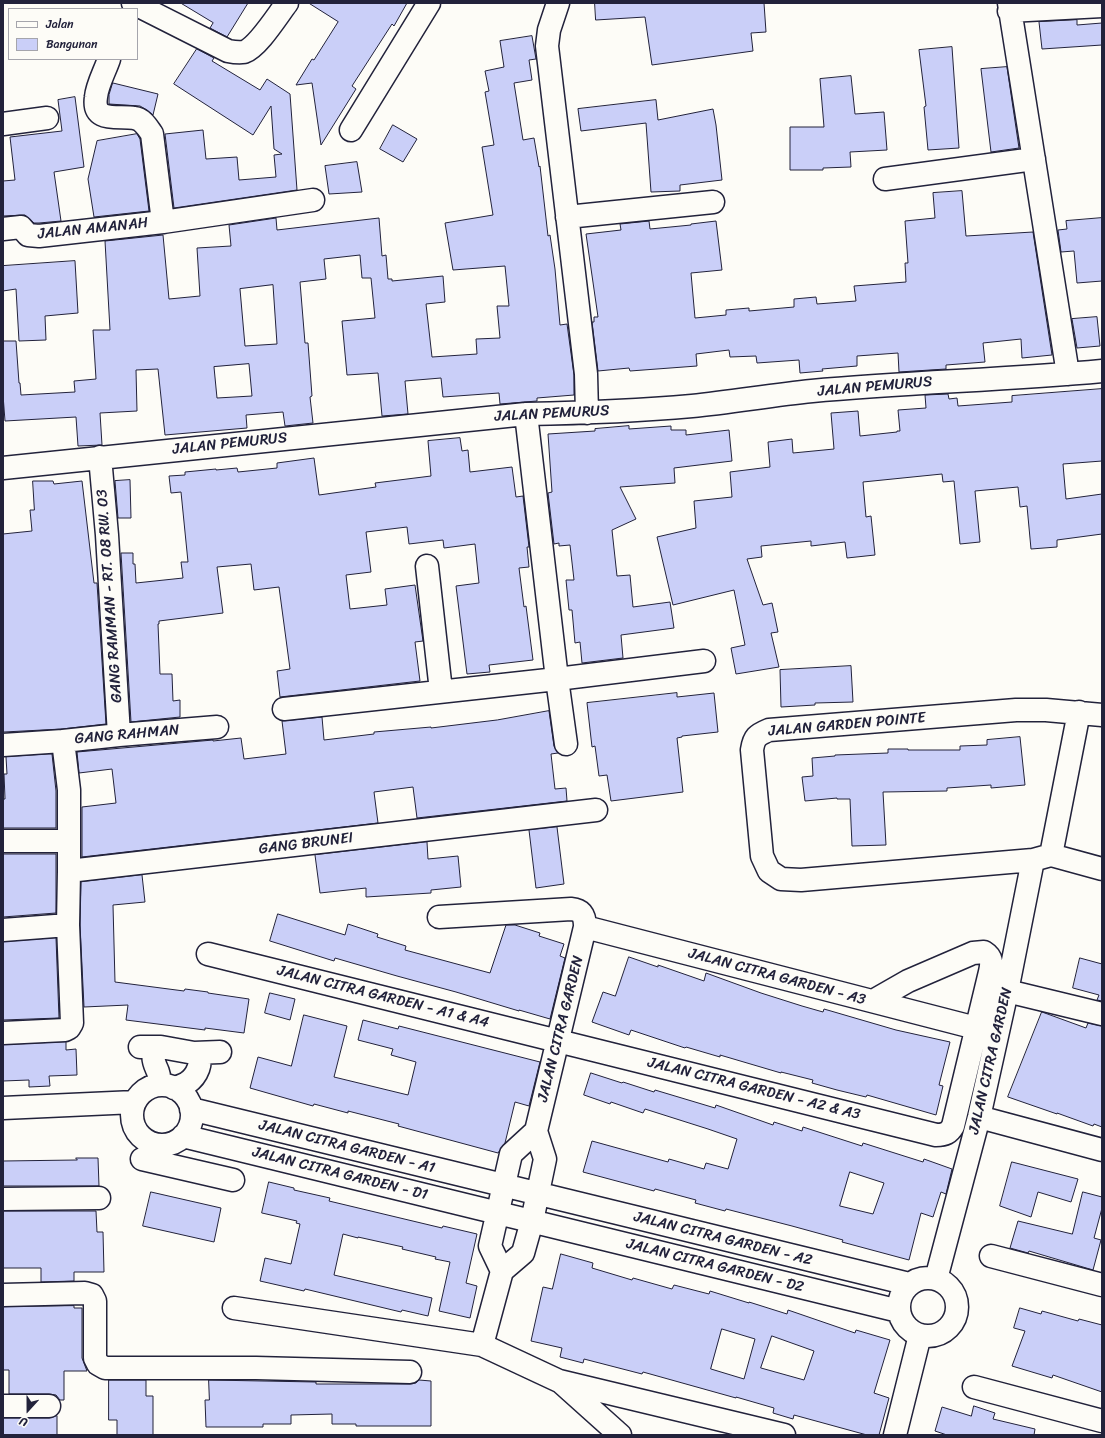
<!DOCTYPE html>
<html>
<head>
<meta charset="utf-8">
<style>
  body { margin:0 }
  #map { position:relative; width:1105px; height:1438px; overflow:hidden; background:#fdfcf7; font-family:Sriracha,sans-serif }
  canvas { display:block }
  .frame { position:absolute; inset:0; border:4px solid #22223b; pointer-events:none }
  .legend { position:absolute; left:8px; top:8px; width:130px; height:52px; box-sizing:border-box; background:#fdfcf7; border:1px solid #a5a5ac; margin:0; padding:5px 7px; list-style:none; font-size:12px; color:#22223b }
  .legend li { display:flex; align-items:center; gap:8px; height:20px }
  .legend b { width:20px; border:1px solid #a5a5ac }
  .north { position:absolute; left:8px; top:1390px; width:40px; height:40px; -webkit-text-stroke:3px #fdfcf7; paint-order:stroke; rotate:201deg; font-size:11px; font-weight:700; line-height:16px; text-align:center; color:#22223b }
  .north::after { content:''; display:block; margin:auto; width:14px; height:18px; background:#22223b; clip-path:polygon(50% 0,100% 100%,50% 72%,0 100%) }
</style>
</head>
<body>
<div id="map">
<canvas width="1105" height="1438"></canvas>
<div class="frame"></div>
<ul class="legend">
<li><b style="height:5px;background:#fdfcf7"></b>Jalan</li>
<li><b style="height:11px;background:#cacff8"></b>Bangunan</li>
</ul>
<div class="north">U</div>
</div>
<script>
const context = document.querySelector('canvas').getContext('2d');
context.lineJoin = 'round';
function paint(path, color) {
  context.fillStyle = color;
  context.fill(path, 'evenodd');
}
function trace(path, color, width, dash) {
  context.strokeStyle = color;
  context.lineWidth = width;
  context.lineCap = dash ? 'butt' : 'round';
  context.setLineDash(dash || []);
  context.stroke(path);
}
function drawText(font, color, halo, rows, align = 'center') {
  context.font = font + ' Sriracha,sans-serif';
  context.lineWidth = 3;
  context.setLineDash([]);
  context.textBaseline = 'middle';
  context.strokeStyle = halo;
  context.fillStyle = color;
  for (const [text, x, y, turn = 0] of rows) {
    context.save();
    context.translate(x, y);
    context.rotate((+turn || 0) * Math.PI / 180);
    context.textAlign = isNaN(turn) ? turn : align;
    if (halo) context.strokeText(text, 0, 0);
    context.fillText(text, 0, 0);
    context.restore();
  }
}
const building = new Path2D(`
  M181 3H248L227 37 210 28 213 23Z
  M309 3H407L394 26 392 24 352 86 356 89 321 145 312 83 296 85 312 59 314 60 338 22Z
  M595 3H764L766 32 751 33 753 51 652 65 645 17 596 20Z
  M1077 20V25L1102 23V45L1042 49 1039 22Z
  M532 36 536 59 529 60 532 80 514 83 523 140 534 138 539 167 540 166 548 236 550 235 555 269 560 325 567 324 574 375V395L537 398V401L500 404 499 393 443 397 441 378 405 381 408 414 382 416 378 373 347 375 342 321 375 318 371 278H362L360 255 324 259 326 279 300 282 305 343H308L312 396 310 397 313 423 285 426 283 412 246 415 247 428 165 435 158 369 136 370 137 411 100 413 102 445 78 446 76 417 5 421 3 395V341H16L19 383H20L21 395 75 392 74 381 96 379 93 330H110L105 241 163 235 169 299 200 296 197 248 231 246 229 225 276 218 277 230 379 218 382 256 386 255 388 279H392V281L443 276 445 302 426 304 432 357 477 354 476 339 500 338 497 306H509L505 266 453 270 445 223 493 215 482 147 494 145 485 92 489 91 485 71 504 67 500 41ZM273 285 277 344 245 346 240 289ZM249 364 252 396 217 398 214 367Z
  M952 47 959 148 928 150 924 107 926 106 919 50Z
  M197 49 214 58 212 61 260 90 267 79 290 94 297 190 174 208 165 134 203 130 206 159 237 157 239 180 276 177 274 155 282 154 274 149 271 106 253 135 174 84Z
  M1007 67 1019 148 991 152 981 69Z
  M851 76 855 114 884 112 887 150 850 152 851 167 823 168V170H790V127H824L820 79Z
  M113 83 158 94 153 115 147 110 140 106 109 104V95Z
  M75 97 84 167 54 172 61 221 39 223H34L25 215 3 216V181L15 180 10 137 62 131 58 100Z
  M656 100 658 120 713 109 716 125 722 180 680 185V191L651 192 646 123 581 131 578 109Z
  M393 125 417 139 403 162 380 149Z
  M137 134 140 139 149 211 94 217 88 179 97 141Z
  M357 162 362 192 329 194 325 166Z
  M962 191 966 236 1033 232 1052 355 1022 358 1021 339 983 343 985 362 946 365V369L899 372 898 353 857 356V366L822 369 823 371 800 373 799 360 757 363 756 356 730 357 729 350 696 354 697 366 630 371 629 368 598 371 592 322H594V317H598L586 234 621 230 620 224 649 221 650 229 691 225V224L716 221 722 270 691 273 695 318 726 315V310L749 308V311L794 307V299L816 297 817 304 856 301 854 286 906 282 905 263H908L905 221 935 218 933 193Z
  M1102 218V281L1077 283 1074 251 1061 252 1058 230 1067 229 1066 221Z
  M75 261 78 313 45 316 46 340 19 341 16 289 3 291V266Z
  M1097 317 1100 346 1077 348 1072 319Z
  M1102 389V461L1063 464 1066 499 1102 494V534L1057 540V547L1031 549 1027 506 1020 507 1018 487 975 491 980 542 960 544 954 481 943 482 942 474 863 482 866 517 871 516 875 555 847 558 845 542 811 546V541L761 546 762 557 747 559 763 605 772 603 778 632 771 633 779 667 736 674 731 648 745 645 734 590 673 605 657 537 696 528 694 501 732 497 730 472 770 467 768 442 792 439 793 453 834 449 831 413 858 411 860 436 897 432V431H900L898 410 926 408 925 395 948 394 949 399 957 398 958 406 1012 402V396Z
  M629 426V429L671 426V430H686V435L729 430 732 461 674 468 675 483 620 487 636 519 612 530 617 576 630 575 633 607 670 602 674 628 621 635 623 658 582 663 580 642 575 643 572 610H569L566 580H574L570 545 559 546V543L554 544 548 493 552 492 548 434 595 431V429Z
  M460 438 462 451 468 450 470 472 512 467 516 497 523 496 529 547H527L529 567 519 568 524 607 526 606 533 660 489 665 490 672 467 674 456 586 479 583 475 544 444 548 443 540 409 544 407 527 366 532 371 572 346 575 350 609 387 605 385 589 415 585 423 641 415 642 420 681 280 697 277 671 290 669 279 587 254 590 251 564 217 567 223 613 159 621V624H158L160 674H172L173 701 180 700V717L131 722 121 553H133V564H135L136 583 183 578 181 562H188L181 492 171 493 169 476 185 475V472L216 469V470L237 468 238 472 277 468V463L314 458 319 495 376 487 375 483 431 476 428 441Z
  M130 480 131 518H118L115 481Z
  M33 481H53L54 484 82 481 94 583H97L106 724 62 729 4 732 3 731V534L32 531 30 510H34Z
  M851 666 853 702 815 703V705L781 707 780 670Z
  M677 693V697L714 693 718 732 682 736V737L677 738 683 792 611 801 607 775 599 776 595 746 592 747 587 703Z
  M549 711 554 746 558 753 551 754 555 789 566 788 567 801 417 818 413 787 374 792 378 823 82 857V807L116 803 112 769 79 773 77 752 213 740V741L241 738 244 759 286 754 282 721 322 717 324 740 374 734V732L431 727V728L497 720Z
  M1020 737 1025 785 991 788V785L947 788V791L883 792 886 845 852 846 850 799H837V798L805 801 802 777 813 776 812 758 835 756V755L888 753V749H908V750H960V746L987 745V740Z
  M52 754 56 791V828H3V799H5L4 774H7L6 757Z
  M557 827 564 884 536 888 529 830Z
  M427 842 428 859 458 856 461 887 431 890V893L366 897V888L320 893 315 855Z
  M3 854H56V913L3 917Z
  M142 875 145 902 113 905 115 982 184 991 185 989 208 992V993L249 999 244 1033 205 1028V1030L126 1020 128 1005 84 1007 80 925 81 882Z
  M278 914 345 935 348 924 378 934 377 937 406 946 405 950 490 973 506 925H515L540 933 539 936 564 944 560 956 565 958 550 1019 519 1010V1011L456 992 397 976 335 958 334 961 270 941Z
  M56 938 59 1018 3 1020V942Z
  M629 957 658 967V965L704 981 706 973 761 993 802 1006 823 1012 824 1009 896 1030 950 1042 939 1085 943 1086 936 1115 867 1095 866 1097 837 1090 812 1083 813 1080 781 1072V1073L720 1055V1057L686 1047 685 1048 631 1030 629 1035 592 1022 603 992 615 996Z
  M1080 958 1102 964V1001L1097 1000 1099 995 1073 988Z
  M270 993 295 999 290 1020 265 1013Z
  M1042 1012 1086 1028 1088 1023 1102 1026V1127L1094 1124 1093 1126 1057 1113V1114L1008 1097Z
  M304 1015 347 1026 334 1077 408 1095 416 1062 391 1055 393 1049 358 1040 363 1020 398 1029 399 1026 540 1062 529 1106 515 1102 505 1143 498 1153 398 1126 399 1124 348 1111V1113L314 1104 313 1106 250 1088 258 1057 291 1066Z
  M66 1042V1050L76 1049 77 1075 49 1076 50 1086 29 1087V1080L3 1081V1045Z
  M591 1073 622 1083 623 1082 654 1092 655 1090 715 1108 716 1105 773 1125 774 1122 802 1131 803 1127 862 1146 863 1143 923 1162 924 1159 952 1169 946 1194 941 1192 933 1217 921 1213 909 1260 842 1242 843 1240 792 1226 726 1209 725 1211 695 1203 696 1200 655 1189 654 1191 583 1172 592 1141 668 1162 669 1159 704 1169 706 1163 728 1169 737 1139 708 1129 645 1109 643 1113 611 1102 610 1104 584 1095ZM850 1172 884 1183 873 1214 840 1206Z
  M76 1158H98L99 1186H3V1161L77 1160Z
  M1012 1162 1078 1179 1071 1202 1038 1192 1031 1217 1000 1206Z
  M269 1182 294 1188V1190L330 1198 329 1201 442 1228 443 1226 477 1234 466 1283 477 1286 470 1318 439 1311 450 1262 435 1259 436 1257 402 1249 403 1247 358 1237V1238L343 1234 334 1275 432 1298 428 1316 402 1310 401 1312 305 1289 304 1291 260 1281 265 1258 291 1264 300 1224 296 1223 297 1221 262 1213Z
  M151 1192 221 1208 214 1242 143 1226Z
  M1083 1192 1102 1197V1208L1094 1238 1101 1240 1093 1270 1029 1251 1028 1253 1010 1248 1018 1221 1072 1234Z
  M3 1211H96L97 1232H103L104 1272H74V1281L41 1282V1268H3Z
  M561 1254 593 1263 592 1268 632 1280 633 1278 672 1289 674 1285 709 1294 710 1291 749 1303V1302L787 1314 788 1310 855 1333 856 1330 890 1340 874 1393 889 1398 879 1435H867L794 1415 793 1419 773 1413 774 1408 736 1397V1398L643 1372 642 1374 584 1359 583 1363 560 1357 562 1348 531 1341 543 1287 552 1289ZM722 1329 755 1339 744 1379 711 1369ZM772 1336 814 1351 804 1380 761 1368Z
  M74 1306V1308H82V1358L87 1371H64V1400H60L56 1395 49 1394H9V1370H3V1307Z
  M1020 1308 1041 1314 1042 1311 1078 1321 1079 1319 1102 1325V1392L1053 1375 1052 1378 1012 1366 1025 1331 1014 1328Z
  M109 1380H146V1396H153V1435H117V1420H109Z
  M209 1380 316 1382V1384H410L416 1383 419 1380 431 1381V1426H356V1424H332V1414L291 1415V1424H263V1427H206L205 1400H209Z
  M974 1406 995 1413 993 1419 1035 1429 1034 1435H947L935 1431 942 1407 971 1416Z
  M57 1416V1435H3V1418H49Z`);
const minor = new Path2D(`
  M133 3 228 51C233 52 238 53 244 52 258 47 277 16 287 3
  M558 3 549 30 547 46 586 374 587 413
  M1009 3 1068 374
  M1009 11 1102 6
  M109 59C105 71 97 85 96 97 92 124 119 115 134 118 143 119 147 127 152 134L163 222
  M3 124 47 118
  M351 130 429 3
  M885 179 1034 159
  M567 217 713 202
  M3 229 21 227 28 235 39 236 163 222 313 200
  M526 414 557 679 704 661
  M100 457 107 535 119 735
  M3 468 526 414C581 413 637 411 692 406 732 402 772 395 812 391 909 382 1006 380 1102 371
  M427 566 441 691
  M284 709 557 679 566 744
  M3 745 63 741
  M3 841H59
  M1051 855 1079 712
  M1051 855 1102 869
  M1033 860 801 880 781 879 769 871 762 856 752 750C754 737 757 735 769 730L1016 710H1046L1102 715
  M69 872V790L63 741 119 735 217 727
  M439 917 571 909C582 910 585 916 585 927L536 1131
  M585 927 976 1028
  M3 930 68 925 69 871 596 810
  M208 954 936 1135C945 1135 949 1133 953 1126L990 972C992 963 992 957 984 952L973 953 908 981 873 1001
  M1007 991 1102 1014
  M3 1033 65 1030 69 1028 72 1023 68 925
  M140 1047H161L194 1053 220 1052
  M159 1085C159 1081 160 1077 158 1072 154 1062 149 1055 161 1047
  M132 1115a30 30 0 1 1 60 0a30 30 0 1 1-60 0Z
  M174 1088C179 1087 183 1085 187 1083 196 1077 206 1060 194 1053
  M3 1108 135 1102
  M191 1109 909 1284
  M979 1117 1102 1150
  M536 1131 545 1159 532 1221 523 1253 502 1271 490 1246 511 1154Z
  M183 1136 899 1311
  M142 1159 233 1180
  M3 1199 99 1198
  M991 1256 1102 1285
  M899 1307a29 29 0 1 1 58 0a29 29 0 1 1-58 0Z
  M936 1279 979 1117 1007 991 1033 860 1051 855
  M3 1295 85 1293 92 1295 95 1301V1358L98 1364 105 1368H256L410 1372
  M234 1308 482 1345 559 1381 784 1435
  M482 1345 502 1271
  M562 1383 620 1435
  M974 1387 1102 1421
  M3 1406H49
  M895 1435 920 1335`);
const streetNames = [
  ["JALAN AMANAH",93,229,-6],
  ["JALAN PEMURUS",875,387,-5],
  ["JALAN PEMURUS",552,414,-3],
  ["JALAN PEMURUS",230,444,-6],
  ["GANG RAMMAN - RT. 08 RW. 03",110,596,-94],
  ["JALAN GARDEN POINTE",847,725,-5],
  ["GANG RAHMAN",127,735,-5],
  ["GANG BRUNEI",306,844,-7],
  ["JALAN CITRA GARDEN - A3",777,977,15],
  ["JALAN CITRA GARDEN - A1 & A4",383,997,14],
  ["JALAN CITRA GARDEN",561,1029,-76],
  ["JALAN CITRA GARDEN",991,1061,-77],
  ["JALAN CITRA GARDEN - A2 & A3",754,1089,14],
  ["JALAN CITRA GARDEN - A1",347,1147,14],
  ["JALAN CITRA GARDEN - D1",340,1174,14],
  ["JALAN CITRA GARDEN - A2",723,1239,14],
  ["JALAN CITRA GARDEN - D2",715,1266,14]
];
paint(building, '#cacff8');
trace(building, '#22223b', 1);
trace(minor, '#22223b', 25);
trace(minor, '#fdfcf7', 22);
drawText('15px', '#22223b', '#fdfcf7', streetNames);
</script>
</body>
</html>
